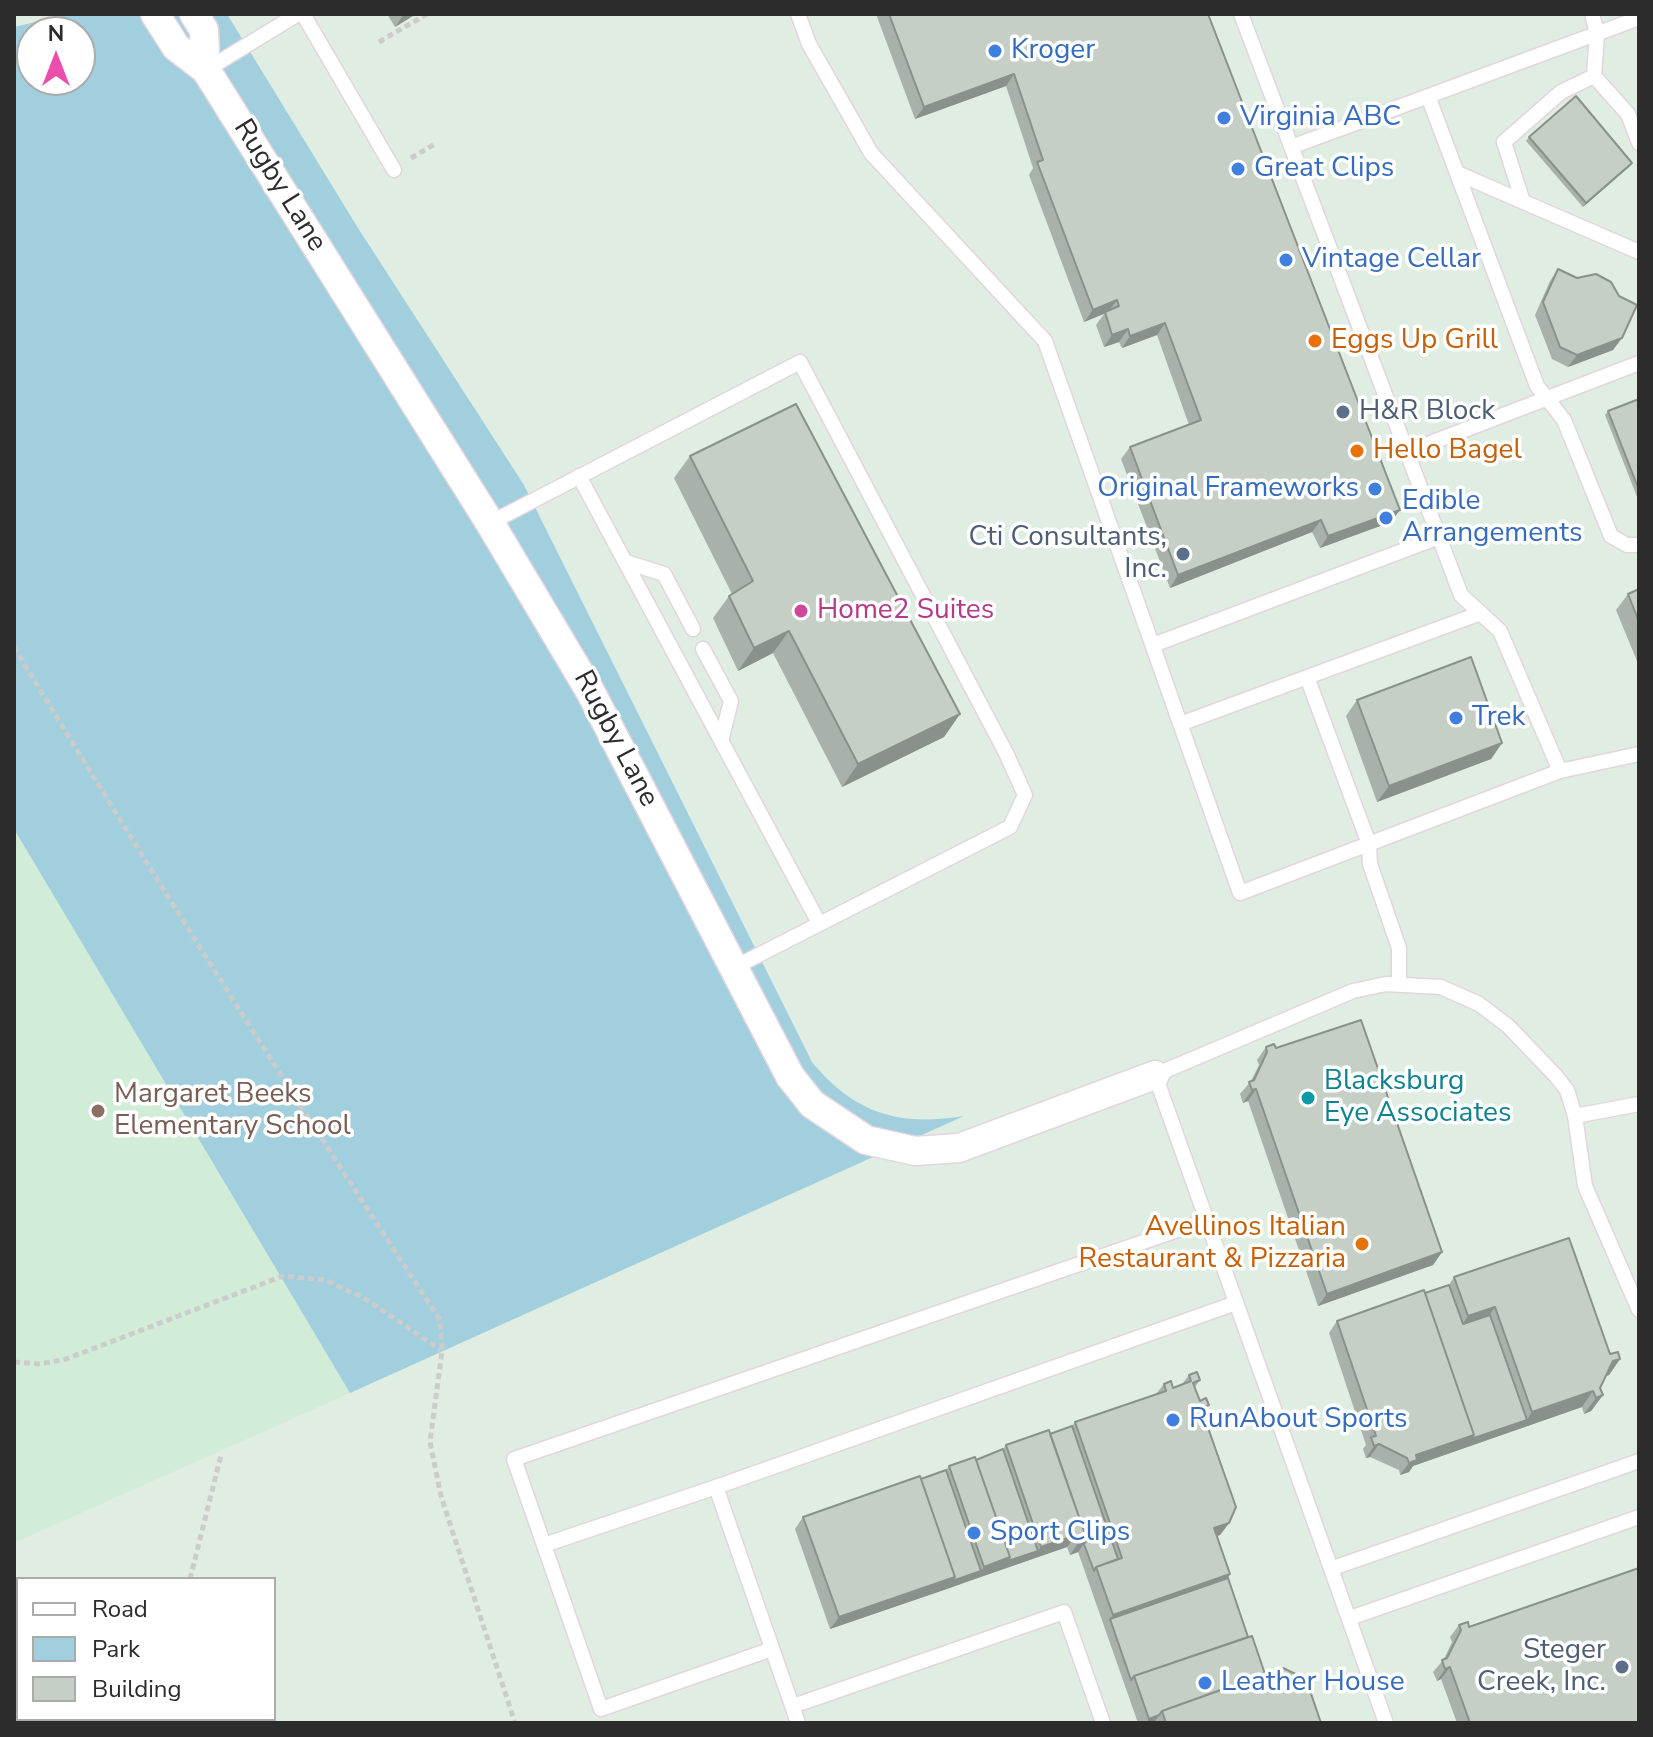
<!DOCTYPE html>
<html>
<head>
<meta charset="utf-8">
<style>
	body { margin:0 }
	#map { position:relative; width:1653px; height:1737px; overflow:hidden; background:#e0ede2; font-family:"Nunito Sans",sans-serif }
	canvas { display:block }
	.frame { position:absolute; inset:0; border:16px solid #2c2c2c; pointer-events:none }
	.legend { position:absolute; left:16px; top:1577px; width:260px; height:144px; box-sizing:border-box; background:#fff; border:2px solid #ababab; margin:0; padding:10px 14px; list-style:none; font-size:24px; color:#2c2c2c }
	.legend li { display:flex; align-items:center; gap:16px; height:40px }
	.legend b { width:40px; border:2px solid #ababab }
	.north { position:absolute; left:16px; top:16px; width:80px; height:80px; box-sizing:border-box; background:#fff; border:2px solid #ababab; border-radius:50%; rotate:0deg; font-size:22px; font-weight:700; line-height:32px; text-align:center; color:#2c2c2c }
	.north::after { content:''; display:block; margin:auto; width:28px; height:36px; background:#ec4eac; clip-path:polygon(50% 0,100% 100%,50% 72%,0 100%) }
</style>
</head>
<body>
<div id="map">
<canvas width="1653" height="1737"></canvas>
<div class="frame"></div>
<ul class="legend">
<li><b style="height:10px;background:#fff"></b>Road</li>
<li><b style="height:22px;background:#a1cfde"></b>Park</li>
<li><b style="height:22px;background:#c5cfc6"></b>Building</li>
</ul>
<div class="north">N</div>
</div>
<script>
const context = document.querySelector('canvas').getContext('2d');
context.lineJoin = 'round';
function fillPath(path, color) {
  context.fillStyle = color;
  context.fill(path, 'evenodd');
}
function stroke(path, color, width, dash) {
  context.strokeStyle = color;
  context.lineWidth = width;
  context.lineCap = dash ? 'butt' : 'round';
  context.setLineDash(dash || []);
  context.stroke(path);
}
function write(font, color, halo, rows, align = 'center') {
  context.font = font + ' "Nunito Sans",sans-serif';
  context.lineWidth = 7;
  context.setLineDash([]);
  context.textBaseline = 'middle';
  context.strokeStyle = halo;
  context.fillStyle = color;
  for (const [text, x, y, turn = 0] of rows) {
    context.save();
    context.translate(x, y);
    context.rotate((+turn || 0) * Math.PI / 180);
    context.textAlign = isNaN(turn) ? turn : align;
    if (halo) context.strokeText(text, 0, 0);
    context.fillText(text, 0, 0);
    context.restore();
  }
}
fillPath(new Path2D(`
	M 14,829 L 350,1393 L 14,1543 Z`), '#d1edd8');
fillPath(new Path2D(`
	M 70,14 L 227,14 L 358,228 L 524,485 L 812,1062 C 854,1113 899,1127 964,1116 L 350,1393 L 14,829 L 14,27 ZM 32,32 L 80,32 L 80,80 L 32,80 Z`), '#a1cfde');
const lane = new Path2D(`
	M 303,14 L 394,170
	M 798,14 L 809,44 L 871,153 L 1045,341 L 1240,893 L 1560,771 L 1639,754
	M 1241,14 L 1461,595 L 1500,631 L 1560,771
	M 1592,14 L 1597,33 L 1594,76 L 1628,114 L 1639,143
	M 206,70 L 298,14
	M 1428,96 L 1537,386 L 1564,420 L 1611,536 L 1627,545 L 1639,545
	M 1291,147 L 1639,18
	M 1457,173 L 1639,252
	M 1523,202 L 1504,142 L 1561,92 L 1594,76
	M 1407,452 L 1639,363
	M 579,476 L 819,923
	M 490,523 L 800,362 L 1006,753 L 1025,795 L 1010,827 L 735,967
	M 626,562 L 664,574 L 693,629
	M 1153,645 L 1439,537
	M 703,649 L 731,701 L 721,741
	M 1307,677 L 1369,844 L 1370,864 L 1399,948 L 1399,984
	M 1180,724 L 1481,613
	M 1575,1116 L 1639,1104
	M 716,1487 L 798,1723
	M 544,1545 L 716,1487 L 1236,1303
	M 1333,1568 L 1639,1461
	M 1350,1618 L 1639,1517
	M 772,1649 L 601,1709 L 514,1459 L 1207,1220
	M 793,1706 L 1064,1612 L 1103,1723
	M 1386,1723 L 1155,1075 L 1353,991 L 1386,984 L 1441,987 L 1479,1004 L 1508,1026 L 1555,1075 L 1567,1090 L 1575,1116 L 1585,1186 L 1639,1310`);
const street = new Path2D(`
	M 155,14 L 176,47 L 206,70 L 490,523 L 590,691 L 790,1076 L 812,1104 L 866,1140 L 915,1151 L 959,1148 L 1155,1075
	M 194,14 L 204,30 L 206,70`);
stroke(lane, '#e3d5de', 17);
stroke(street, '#e3d5de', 31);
stroke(new Path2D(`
	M 379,42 L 427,14
	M 411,158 L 435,144
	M 14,647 C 152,874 294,1098 440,1320 L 442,1351 L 430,1442 L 441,1496 L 515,1723
	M 14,1362 L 40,1364 L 66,1359 L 283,1276 L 325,1280 L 364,1298 L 441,1350
	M 190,1579 L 221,1455
	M 162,1723 L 163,1719`), '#ccc', 5, [6, 4]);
stroke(lane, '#fff', 14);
stroke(street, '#fff', 28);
fillPath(new Path2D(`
	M 387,14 L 416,14 L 395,27 Z
	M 876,14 L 1208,14 L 1391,522 L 1320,548 L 1312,532 L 1170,588 L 1121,459 L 1130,447 L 1189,425 L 1157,335 L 1122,348 L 1119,342 L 1104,347 L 1096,325 L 1104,314 L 1084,322 L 1029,175 L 1033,168 L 1006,86 L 915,119 Z
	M 1529,137 L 1632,163 L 1629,167 L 1583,207 L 1526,141 Z
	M 1558,269 L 1613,350 L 1568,367 L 1552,359 L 1535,315 L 1550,281 Z
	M 1639,399 L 1639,502 L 1605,415 L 1608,411 Z
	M 690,456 L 960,714 L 944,737 L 842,787 L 773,653 L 738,671 L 713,618 L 729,596 L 732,594 L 674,478 Z
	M 1639,589 L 1639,666 L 1616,610 L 1628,594 Z
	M 1357,700 L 1502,743 L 1491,759 L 1377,802 L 1346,716 Z
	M 1266,1047 L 1276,1048 L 1442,1252 L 1433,1265 L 1318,1306 L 1248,1101 L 1243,1103 L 1240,1094 L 1251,1081 L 1259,1065 L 1257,1060 Z
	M 1454,1277 L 1620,1359 L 1609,1375 L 1606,1376 L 1600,1388 L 1603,1395 L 1591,1411 L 1584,1414 L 1582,1407 L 1413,1466 L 1409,1472 L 1400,1475 L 1399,1470 L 1370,1457 L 1366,1458 L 1363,1449 L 1366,1445 L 1329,1333 L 1337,1321 L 1449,1285 Z
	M 1189,1375 L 1200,1380 L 1195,1387 L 1203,1413 L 1229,1523 L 1220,1535 L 1217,1536 L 1230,1574 L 1228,1578 L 1248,1637 L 1265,1674 L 1321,1723 L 1138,1723 L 1078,1552 L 1070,1555 L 1067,1547 L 830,1629 L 795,1529 L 803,1517 L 946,1470 L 949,1466 L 976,1460 L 1003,1449 L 1006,1445 L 1050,1434 L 1072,1426 L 1075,1422 L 1156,1394 L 1164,1384 L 1173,1388 L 1182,1384 Z
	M 1459,1625 L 1469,1627 L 1639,1723 L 1457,1723 L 1441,1679 L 1437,1681 L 1433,1672 L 1444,1659 L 1452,1642 L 1450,1637 Z`), '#a9b2aa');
fillPath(new Path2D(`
	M 404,14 L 416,14 L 395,27 Z
	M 1014,74 L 1006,86 L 915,119 L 924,107 Z
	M 1632,163 L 1629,167 L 1583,207 L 1586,203 Z
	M 1117,300 L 1108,312 L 1084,322 L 1093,310 Z
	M 1165,323 L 1157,335 L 1122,348 L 1130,336 Z
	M 1128,329 L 1119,342 L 1104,347 L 1112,335 Z
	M 1622,338 L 1613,350 L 1568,367 L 1577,355 Z
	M 1400,510 L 1391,522 L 1320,548 L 1328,536 Z
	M 1321,520 L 1312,532 L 1170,588 L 1178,575 Z
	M 789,631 L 773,653 L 738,671 L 754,648 Z
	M 960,714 L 944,737 L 842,787 L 858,764 Z
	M 1502,743 L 1491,759 L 1377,802 L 1389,786 Z
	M 1256,1089 L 1248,1101 L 1243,1103 L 1252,1090 Z
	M 1442,1252 L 1433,1265 L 1318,1306 L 1327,1294 Z
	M 1495,1307 L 1484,1323 L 1457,1332 L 1468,1316 Z
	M 1620,1359 L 1609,1375 L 1602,1377 L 1613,1361 Z
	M 1593,1391 L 1582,1407 L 1413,1466 L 1409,1472 L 1400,1475 L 1409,1463 L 1416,1455 L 1474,1435 L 1527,1420 L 1532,1412 Z
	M 1603,1395 L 1591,1411 L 1584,1414 L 1596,1398 Z
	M 1379,1444 L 1370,1457 L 1366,1458 L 1374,1446 Z
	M 1229,1523 L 1220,1535 L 1206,1540 L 1214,1528 Z
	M 1076,1535 L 1067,1547 L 975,1579 L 984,1567 L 1010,1557 L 1038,1551 L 1041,1547 Z
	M 1087,1540 L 1078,1552 L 1070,1555 L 1078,1543 Z
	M 981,1571 L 975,1579 L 947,1589 L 952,1581 Z
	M 1230,1574 L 1222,1586 L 1110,1619 L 1113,1615 Z
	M 955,1577 L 947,1589 L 830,1629 L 839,1617 Z
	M 1450,1667 L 1441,1679 L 1437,1681 L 1445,1669 Z
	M 1159,1715 L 1154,1723 L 1146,1723 L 1149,1719 Z`), '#8a918b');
const building = new Path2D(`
	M 889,14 L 1208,14 L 1400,510 L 1328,536 L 1321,520 L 1178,575 L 1130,447 L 1201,420 L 1165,323 L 1130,336 L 1128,329 L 1112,335 L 1105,312 L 1119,306 L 1117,300 L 1093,310 L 1037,162 L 1043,160 L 1014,74 L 924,107 Z
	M 1576,96 L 1632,163 L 1586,203 L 1529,137 Z
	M 1558,269 L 1577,278 L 1596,274 L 1611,282 L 1619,296 L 1637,305 L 1622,338 L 1577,355 L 1560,347 L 1543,302 Z
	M 1639,399 L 1639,490 L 1608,411 Z
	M 796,404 L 960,714 L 858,764 L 789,631 L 754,648 L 729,596 L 753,581 L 690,456 Z
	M 1639,589 L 1639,622 L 1628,594 Z
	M 1471,657 L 1502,743 L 1389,786 L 1357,700 Z
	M 1361,1020 L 1442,1252 L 1327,1294 L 1256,1089 L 1252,1090 L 1249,1082 L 1254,1080 L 1267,1052 L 1266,1047 L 1274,1044 L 1276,1048 Z
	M 1569,1238 L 1610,1354 L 1618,1352 L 1620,1359 L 1613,1361 L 1600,1388 L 1603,1395 L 1596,1398 L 1593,1391 L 1532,1412 L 1495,1307 L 1468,1316 L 1454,1277 Z
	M 1449,1285 L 1463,1324 L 1490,1315 L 1527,1420 L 1471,1439 L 1474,1435 L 1425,1293 Z
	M 1424,1290 L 1474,1435 L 1416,1455 L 1417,1460 L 1409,1463 L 1407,1458 L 1379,1444 L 1374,1446 L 1371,1437 L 1376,1436 L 1337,1321 Z
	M 1197,1372 L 1200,1380 L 1193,1383 L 1200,1401 L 1206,1398 L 1209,1405 L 1201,1408 L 1236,1507 L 1229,1523 L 1214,1528 L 1230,1574 L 1113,1615 L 1096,1567 L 1122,1558 L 1075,1422 L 1166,1391 L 1164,1384 L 1171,1381 L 1173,1388 L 1191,1381 L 1189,1375 Z
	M 1072,1426 L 1118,1559 L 1096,1567 L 1094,1571 L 1084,1544 L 1087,1540 L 1050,1434 Z
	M 1049,1430 L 1087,1540 L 1078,1543 L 1076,1535 L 1041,1547 L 1006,1445 Z
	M 1003,1449 L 1038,1551 L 1008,1561 L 1010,1557 L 976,1460 Z
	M 975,1457 L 1010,1557 L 984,1567 L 949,1466 Z
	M 946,1470 L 981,1571 L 952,1581 L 955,1577 L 921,1479 Z
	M 920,1476 L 955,1577 L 839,1617 L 803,1517 Z
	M 1639,1568 L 1639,1723 L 1470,1723 L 1450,1667 L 1445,1669 L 1442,1660 L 1447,1658 L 1461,1630 L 1459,1625 L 1468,1622 L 1469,1627 Z
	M 1228,1578 L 1248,1637 L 1134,1676 L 1131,1680 L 1110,1619 Z
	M 1252,1636 L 1265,1674 L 1162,1711 L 1159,1715 L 1149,1719 L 1134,1676 Z
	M 1283,1668 L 1306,1679 L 1321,1723 L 1166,1723 L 1162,1711 Z`);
fillPath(building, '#c5cfc6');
stroke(building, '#8a918b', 2);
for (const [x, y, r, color] of [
	[995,51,8,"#3f7fe0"],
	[1224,118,8,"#3f7fe0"],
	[1238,169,8,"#3f7fe0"],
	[1286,260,8,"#3f7fe0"],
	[1315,341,8,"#e8710a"],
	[1343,412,8,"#5c6f8a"],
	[1357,451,8,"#e8710a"],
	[1375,489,8,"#3f7fe0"],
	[1386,518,8,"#3f7fe0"],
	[1183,554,8,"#5c6f8a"],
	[801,611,8,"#d1479c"],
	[1456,718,8,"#3f7fe0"],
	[1308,1098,8,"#0f9aa8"],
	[98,1111,8,"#8d6e63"],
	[1362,1244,8,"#e8710a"],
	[1173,1420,8,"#3f7fe0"],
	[974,1533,8,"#3f7fe0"],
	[1622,1667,8,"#5c6f8a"],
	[1205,1683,8,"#3f7fe0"]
]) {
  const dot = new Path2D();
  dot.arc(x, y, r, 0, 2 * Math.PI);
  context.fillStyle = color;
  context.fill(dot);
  stroke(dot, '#fff', 3);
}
write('28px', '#366cbe', '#fff', [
	["Kroger",1011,51],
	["Virginia ABC",1240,118],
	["Great Clips",1254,169],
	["Vintage Cellar",1302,260],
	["Original Frameworks",1359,489,"right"],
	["Edible",1402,502],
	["Arrangements",1402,534],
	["Trek",1472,718],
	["RunAbout Sports",1189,1420],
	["Sport Clips",990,1533],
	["Leather House",1221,1683]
], 'left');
write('28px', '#2c2c2c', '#fff', [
	["Rugby Lane",279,186,58],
	["Rugby Lane",615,739,62]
]);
write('28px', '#c56008', '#fff', [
	["Eggs Up Grill",1331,341],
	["Hello Bagel",1373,451],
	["Avellinos Italian",1346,1228,"right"],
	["Restaurant & Pizzaria",1346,1260,"right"]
], 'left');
write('28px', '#4e5e75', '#fff', [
	["H&R Block",1359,412,"left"],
	["Cti Consultants,",1167,538],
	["Inc.",1167,570],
	["Steger",1606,1651],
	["Creek, Inc.",1606,1683]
], 'right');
write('28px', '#b23c85', '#fff', [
	["Home2 Suites",817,611]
], 'left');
write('28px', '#0d838f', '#fff', [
	["Blacksburg",1324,1082],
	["Eye Associates",1324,1114]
], 'left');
write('28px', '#785e54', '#fff', [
	["Margaret Beeks",114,1095],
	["Elementary School",114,1127]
], 'left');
</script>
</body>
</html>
